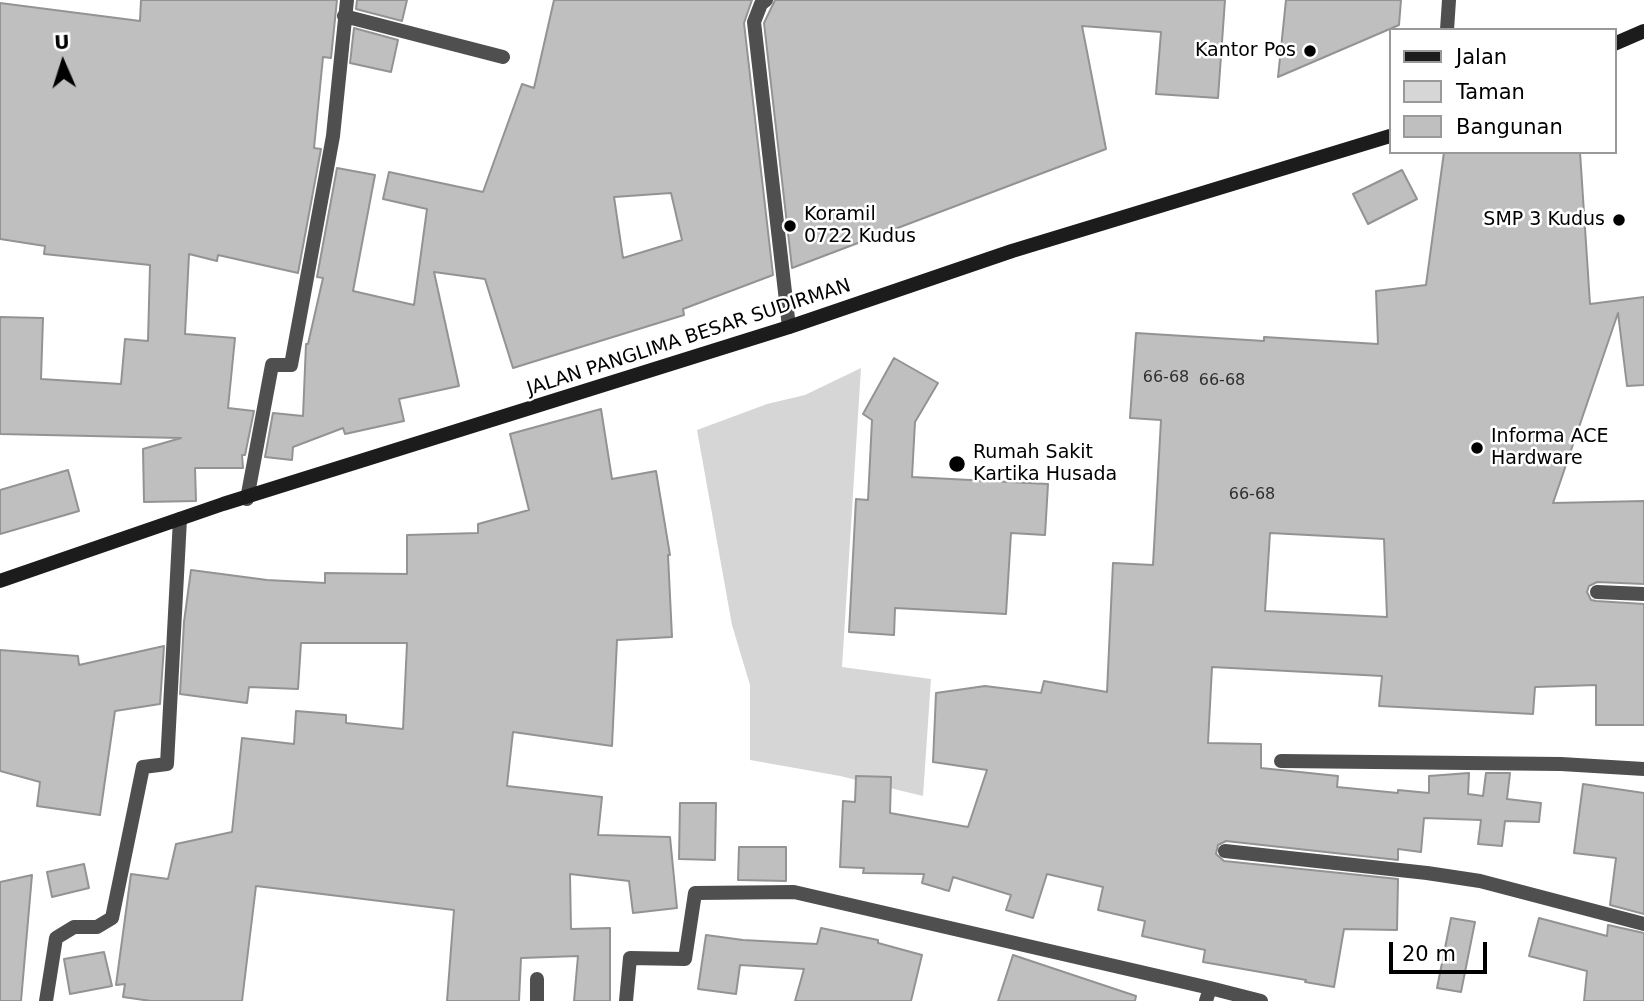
<!DOCTYPE html>
<html>
<head>
<meta charset="utf-8">
<style>
	body { margin:0 }
	#map { position:relative; width:1644px; height:1001px; overflow:hidden; background:#fff; font-family:"DejaVu Sans",sans-serif }
	canvas { display:block }
	.legend { position:absolute; left:1389px; top:28px; width:228px; height:126px; box-sizing:border-box; background:#fff; border:2px solid #999; margin:0; padding:9px 12px; list-style:none; font-size:21px; color:#000 }
	.legend li { display:flex; align-items:center; gap:14px; height:35px }
	.legend b { width:35px; border:2px solid #999 }
	.north { position:absolute; left:28px; top:28px; width:70px; height:70px; -webkit-text-stroke:5px #fff; paint-order:stroke; rotate:357deg; font-size:19px; font-weight:700; line-height:28px; text-align:center; color:#000 }
	.north::after { content:''; display:block; margin:auto; width:24px; height:32px; background:#000; clip-path:polygon(50% 0,100% 100%,50% 72%,0 100%) }
	.scale { position:absolute; left:1389px; top:942px; width:98px; height:32px; box-sizing:border-box; border:4px solid #000; border-top:0; padding-left:9px; font-size:21px; line-height:24px; white-space:nowrap; color:#000; -webkit-text-stroke:5px #fff; paint-order:stroke }
</style>
</head>
<body>
<div id="map">
<canvas width="1644" height="1001"></canvas>
<ul class="legend">
<li><b style="height:9px;background:#1c1c1c"></b>Jalan</li>
<li><b style="height:19px;background:#d6d6d6"></b>Taman</li>
<li><b style="height:19px;background:#bfbfbf"></b>Bangunan</li>
</ul>
<div class="north">U</div>
<div class="scale">20 m</div>
</div>
<script>
const context = document.querySelector('canvas').getContext('2d');
context.lineJoin = 'round';
function fillPath(path, color) {
  context.fillStyle = color;
  context.fill(path, 'evenodd');
}
function stroke(path, color, width, dash) {
  context.strokeStyle = color;
  context.lineWidth = width;
  context.lineCap = dash ? 'butt' : 'round';
  context.setLineDash(dash || []);
  context.stroke(path);
}
function write(font, color, halo, rows, align = 'center') {
  context.font = font + ' "DejaVu Sans",sans-serif';
  context.lineWidth = 5;
  context.setLineDash([]);
  context.textBaseline = 'middle';
  context.strokeStyle = halo;
  context.fillStyle = color;
  for (const [text, x, y, turn = 0] of rows) {
    context.save();
    context.translate(x, y);
    context.rotate((+turn || 0) * Math.PI / 180);
    context.textAlign = isNaN(turn) ? turn : align;
    if (halo) context.strokeText(text, 0, 0);
    context.fillText(text, 0, 0);
    context.restore();
  }
}
fillPath(new Path2D(`
	M 861,368 L 842,667 L 931,679 L 923,796 L 840,776 L 750,760 L 750,685 L 732,625 L 697,430 L 767,404 L 805,395 Z`), '#d6d6d6');
const building = new Path2D(`
	M 141,0 L 337,0 L 331,58 L 323,57 L 314,148 L 321,149 L 298,273 L 218,255 L 217,261 L 189,254 L 185,334 L 235,338 L 228,408 L 254,411 L 245,455 L 242,455 L 243,468 L 195,468 L 196,501 L 144,502 L 143,449 L 181,438 L 0,434 L 0,317 L 43,318 L 41,379 L 121,384 L 125,339 L 148,341 L 150,265 L 44,254 L 45,246 L 0,239 L 0,3 L 140,21 Z
	M 357,0 L 407,0 L 402,21 L 356,9 Z
	M 554,0 L 752,0 L 744,23 L 773,275 L 683,309 L 684,315 L 513,368 L 485,279 L 434,272 L 459,386 L 399,399 L 404,421 L 345,434 L 343,428 L 293,447 L 292,460 L 265,457 L 273,413 L 303,416 L 306,344 L 308,344 L 323,278 L 317,277 L 337,168 L 375,175 L 353,291 L 414,305 L 427,209 L 383,199 L 389,172 L 483,192 L 522,84 L 534,88 ZM 671,193 L 682,240 L 623,258 L 614,197 Z
	M 775,0 L 1225,0 L 1218,98 L 1156,94 L 1161,32 L 1082,26 L 1106,149 L 792,268 L 764,23 Z
	M 1286,0 L 1401,0 L 1399,25 L 1278,77 Z
	M 354,28 L 398,40 L 391,72 L 350,63 Z
	M 1444,152 L 1580,152 L 1590,304 L 1644,297 L 1644,385 L 1627,386 L 1618,313 L 1553,503 L 1644,501 L 1644,584 L 1597,582 L 1589,586 L 1587,592 L 1591,600 L 1596,601 L 1644,604 L 1644,725 L 1596,725 L 1596,685 L 1535,687 L 1533,714 L 1379,706 L 1382,676 L 1212,667 L 1208,743 L 1261,744 L 1261,768 L 1338,776 L 1337,787 L 1398,793 L 1398,790 L 1429,793 L 1429,776 L 1469,773 L 1468,794 L 1483,796 L 1486,773 L 1510,773 L 1507,799 L 1541,803 L 1539,822 L 1505,821 L 1502,846 L 1478,844 L 1481,820 L 1424,818 L 1421,852 L 1398,849 L 1398,860 L 1226,841 L 1218,845 L 1216,854 L 1224,861 L 1398,879 L 1397,930 L 1344,929 L 1334,987 L 1305,982 L 1306,980 L 1203,962 L 1205,950 L 1142,936 L 1145,921 L 1098,910 L 1103,887 L 1047,874 L 1033,918 L 1006,910 L 1011,895 L 953,877 L 949,891 L 922,883 L 924,874 L 863,873 L 864,868 L 840,867 L 843,801 L 855,802 L 856,776 L 891,777 L 890,813 L 968,827 L 987,770 L 933,762 L 936,693 L 985,686 L 1041,693 L 1044,681 L 1107,692 L 1113,563 L 1153,565 L 1161,420 L 1130,418 L 1136,333 L 1264,341 L 1264,337 L 1378,344 L 1376,291 L 1426,285 ZM 1270,533 L 1384,539 L 1387,617 L 1265,611 Z
	M 1402,170 L 1417,199 L 1368,224 L 1353,194 Z
	M 894,358 L 938,383 L 915,422 L 912,477 L 1048,484 L 1045,535 L 1011,533 L 1006,614 L 895,608 L 894,635 L 849,632 L 856,499 L 868,500 L 872,420 L 863,414 Z
	M 601,409 L 612,479 L 656,471 L 670,555 L 668,555 L 672,637 L 617,640 L 612,746 L 513,732 L 507,786 L 602,797 L 598,835 L 670,837 L 677,908 L 633,913 L 629,881 L 570,874 L 571,929 L 610,928 L 610,1001 L 574,1001 L 578,956 L 521,958 L 519,1001 L 447,1001 L 454,910 L 256,886 L 242,1001 L 151,1001 L 123,997 L 125,984 L 116,985 L 131,874 L 168,879 L 176,844 L 232,832 L 242,738 L 294,744 L 296,711 L 346,715 L 346,723 L 403,729 L 407,643 L 301,643 L 298,689 L 249,687 L 247,703 L 180,694 L 184,622 L 191,570 L 267,580 L 325,583 L 325,573 L 407,574 L 407,535 L 478,533 L 478,524 L 529,510 L 510,434 Z
	M 68,470 L 79,511 L 0,534 L 0,490 Z
	M 164,646 L 160,704 L 115,711 L 100,815 L 37,806 L 40,782 L 0,771 L 0,650 L 78,656 L 79,665 Z
	M 1583,784 L 1644,793 L 1644,914 L 1610,905 L 1616,858 L 1574,853 Z
	M 680,803 L 716,803 L 715,860 L 679,859 Z
	M 739,847 L 786,847 L 786,881 L 738,880 Z
	M 84,864 L 89,888 L 52,897 L 47,872 Z
	M 32,875 L 21,1001 L 0,1001 L 0,882 Z
	M 1451,918 L 1475,922 L 1461,992 L 1437,988 Z
	M 1539,918 L 1607,936 L 1608,925 L 1644,933 L 1644,1001 L 1584,1001 L 1587,971 L 1529,956 Z
	M 821,928 L 878,940 L 878,943 L 922,955 L 911,1001 L 795,1001 L 804,969 L 740,965 L 736,994 L 698,989 L 706,935 L 743,940 L 817,944 Z
	M 104,952 L 112,986 L 70,994 L 64,959 Z
	M 1013,955 L 1136,996 L 1135,1001 L 998,1001 Z`);
fillPath(building, '#bfbfbf');
stroke(building, '#939393', 2);
stroke(new Path2D(`
	M 766,0 L 761,4 L 754,22 L 789,327`), '#4f4f4f', 14);
stroke(new Path2D(`
	M 344,16 L 503,57
	M 1447,30 L 1449,0
	M 247,499 L 272,365 L 291,365 L 333,136 L 347,0
	M 1597,592 L 1644,594
	M 1281,761 L 1561,764 L 1644,769
	M 1225,851 L 1427,873 L 1480,881 L 1644,924
	M 1210,988 L 1261,1001
	M 46,1001 L 56,938 L 74,927 L 97,927 L 112,918 L 143,767 L 167,764 L 180,519
	M 537,1001 L 537,979
	M 626,1001 L 630,958 L 685,959 L 695,893 L 794,892 L 1210,988 L 1206,1001`), '#4f4f4f', 14);
stroke(new Path2D(`
	M 1614,44 L 1644,31
	M 0,581 L 223,504 L 789,327 L 1012,251 L 1390,136`), '#1c1c1c', 14);
for (const [x, y, r, color] of [
	[1310,51,7,"#000"],
	[1619,220,7,"#000"],
	[790,226,7,"#000"],
	[1477,448,7,"#000"],
	[957,464,9,"#000"]
]) {
  const dot = new Path2D();
  dot.arc(x, y, r, 0, 2 * Math.PI);
  context.fillStyle = color;
  context.fill(dot);
  stroke(dot, '#fff', 2.5);
}
write('16px', '#303030', null, [
	["66-68",1166,378],
	["66-68",1222,381],
	["66-68",1252,495]
]);
write('19px', '#000', '#fff', [
	["Kantor Pos",1296,51,"right"],
	["Koramil",804,215],
	["0722 Kudus",804,237],
	["SMP 3 Kudus",1605,220,"right"],
	["Informa ACE",1491,437],
	["Hardware",1491,459],
	["Rumah Sakit",973,453],
	["Kartika Husada",973,475]
], 'left');
write('19px', '#000', '#fff', [
	["JALAN PANGLIMA BESAR SUDIRMAN",689,338,-18]
]);
</script>
</body>
</html>
